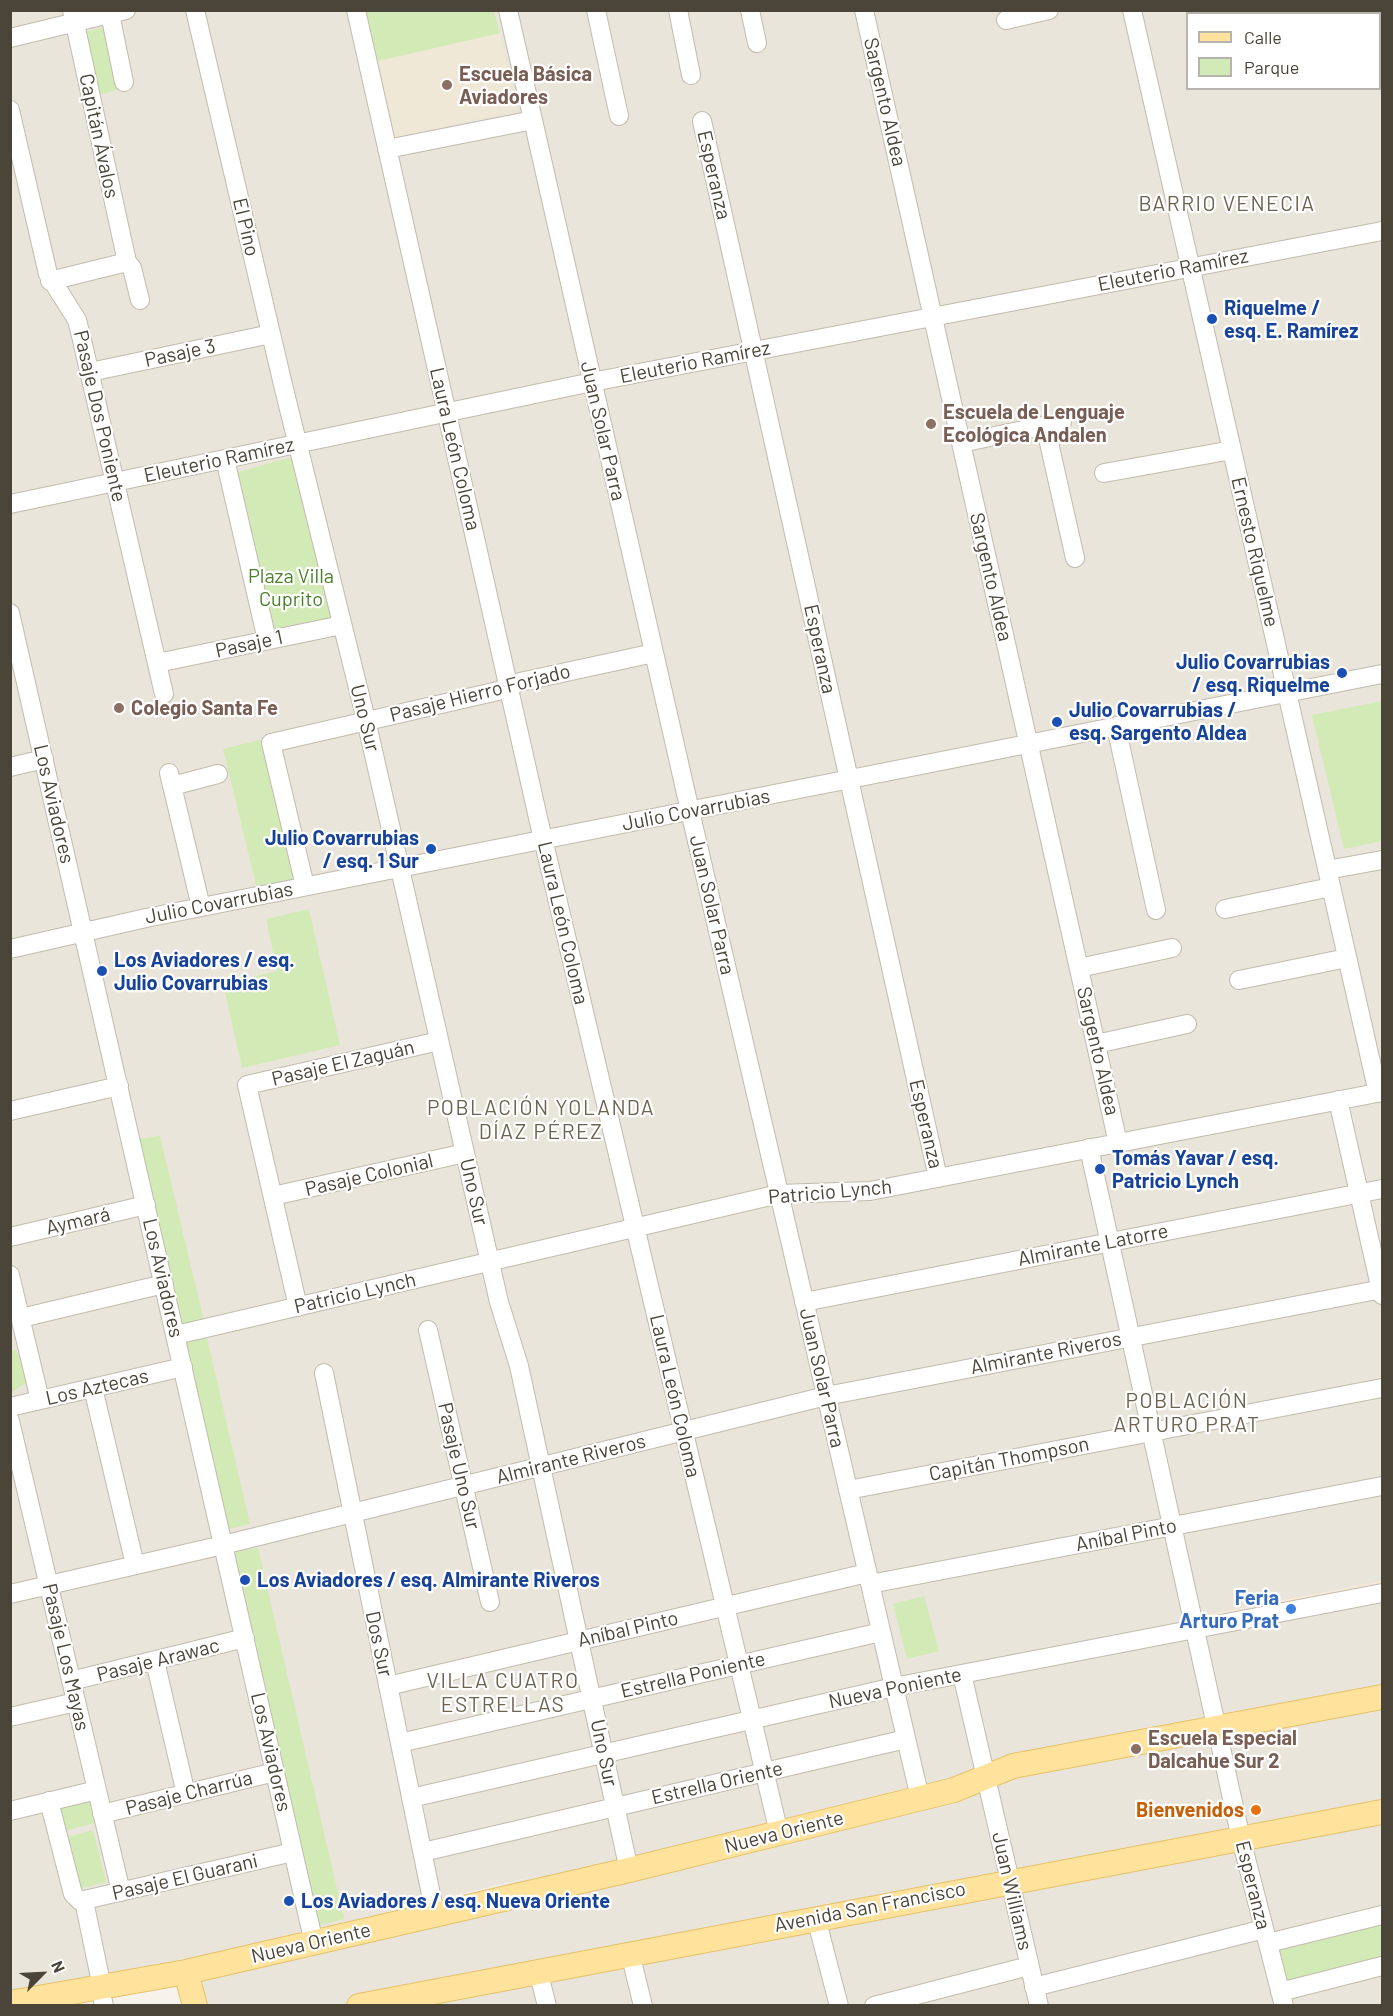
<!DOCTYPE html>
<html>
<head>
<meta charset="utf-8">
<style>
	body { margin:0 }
	#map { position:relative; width:1393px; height:2016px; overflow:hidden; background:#f6f3ec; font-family:Barlow,sans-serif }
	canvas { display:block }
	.frame { position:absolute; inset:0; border:12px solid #4b4439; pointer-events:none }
	.legend { position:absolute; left:1186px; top:12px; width:195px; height:78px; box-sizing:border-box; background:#fff; border:2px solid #b7b4b0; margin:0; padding:8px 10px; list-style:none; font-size:18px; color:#4b4439 }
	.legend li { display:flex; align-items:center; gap:12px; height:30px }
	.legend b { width:30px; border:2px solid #b7b4b0 }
	.north { position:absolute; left:12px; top:1944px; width:60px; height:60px; -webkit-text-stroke:4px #fff; paint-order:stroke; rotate:66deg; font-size:16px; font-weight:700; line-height:24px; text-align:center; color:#4b4439 }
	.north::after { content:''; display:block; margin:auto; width:21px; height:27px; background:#4b4439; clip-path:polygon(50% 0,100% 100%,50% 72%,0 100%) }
</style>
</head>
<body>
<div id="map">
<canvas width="1393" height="2016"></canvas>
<div class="frame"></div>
<ul class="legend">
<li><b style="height:8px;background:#ffe39c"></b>Calle</li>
<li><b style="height:16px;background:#d2eab5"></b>Parque</li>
</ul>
<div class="north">N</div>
</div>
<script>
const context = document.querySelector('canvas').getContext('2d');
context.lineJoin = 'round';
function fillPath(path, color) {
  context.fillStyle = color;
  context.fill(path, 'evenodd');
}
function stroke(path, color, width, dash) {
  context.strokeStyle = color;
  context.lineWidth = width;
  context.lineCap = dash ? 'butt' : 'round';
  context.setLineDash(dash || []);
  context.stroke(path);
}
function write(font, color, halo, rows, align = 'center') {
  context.font = font + ' Barlow,sans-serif';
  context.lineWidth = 4.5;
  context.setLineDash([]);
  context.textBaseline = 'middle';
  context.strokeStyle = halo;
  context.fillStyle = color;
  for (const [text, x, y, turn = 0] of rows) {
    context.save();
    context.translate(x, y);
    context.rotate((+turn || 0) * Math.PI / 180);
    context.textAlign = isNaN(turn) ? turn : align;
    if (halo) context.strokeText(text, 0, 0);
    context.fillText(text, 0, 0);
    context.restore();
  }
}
fillPath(new Path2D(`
	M 11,11 L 1382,11 L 1382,2005 L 203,2006 L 190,1960 L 11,1993 ZM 1188,14 L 1380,14 L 1380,88 L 1188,88 ZM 552,1872 L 319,1932 L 222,1952 Z`), '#eae5da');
fillPath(new Path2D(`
	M 1382,1581 L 1382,1602 L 1204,1635 L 1201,1616 Z`), '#f7ead8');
fillPath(new Path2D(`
	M 500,33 L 517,110 L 395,138 L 378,61 Z`), '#efe8d6');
fillPath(new Path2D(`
	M 366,11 L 494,11 L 500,33 L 378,61 Z
	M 110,26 L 122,88 L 100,95 L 84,32 Z
	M 292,457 L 331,618 L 273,632 L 231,474 Z
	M 1382,701 L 1382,841 L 1344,849 L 1312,715 Z
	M 267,738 L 301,878 L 257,889 L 223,749 Z
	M 309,909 L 340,1045 L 242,1068 L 223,984 L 277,971 L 266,919 Z
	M 160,1136 L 204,1321 L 182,1327 L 139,1139 Z
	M 206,1334 L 250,1524 L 229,1529 L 185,1338 Z
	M 15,1349 L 32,1379 L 11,1393 L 11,1352 Z
	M 258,1548 L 344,1919 L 316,1926 L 231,1552 Z
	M 924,1596 L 939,1651 L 907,1659 L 893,1604 Z
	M 93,1797 L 99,1822 L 64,1831 L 60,1805 Z
	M 93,1830 L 106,1882 L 78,1889 L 65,1838 Z
	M 1382,1918 L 1382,1958 L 1287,1983 L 1277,1946 Z`), '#d2eab5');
const minor = new Path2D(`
	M 72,10 L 127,262 L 132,268 L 140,300
	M 195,10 L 284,389 L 366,720 L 499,1302 L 519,1366 L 629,1870
	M 356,10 L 539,822 L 779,1833
	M 508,10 L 690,811 L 920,1798
	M 596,10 L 619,116
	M 678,10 L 691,75
	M 750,10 L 757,43
	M 864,10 L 1118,1143
	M 1132,10 L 1378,1093
	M 110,14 L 124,82
	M 1006,20 L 1049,10
	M 10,38 L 126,10
	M 10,110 L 48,274 L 77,320 L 81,336 L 164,694
	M 702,121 L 938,1178
	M 387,149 L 533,120
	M 50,281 L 127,262
	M 90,372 L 271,334
	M 1045,425 L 1075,558
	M 961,443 L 1062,422
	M 225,459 L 267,640
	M 1104,473 L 1232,450
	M 10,504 L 592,382 L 1382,231
	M 10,613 L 314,1943
	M 157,663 L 342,625
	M 1116,726 L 1156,910
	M 10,767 L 44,759
	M 169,773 L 201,907
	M 172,786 L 218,774
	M 1327,870 L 1382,860
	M 305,886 L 271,743 L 498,691 L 520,682 L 654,653
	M 1225,909 L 1331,887
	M 10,949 L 146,918 L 1382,674
	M 1079,968 L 1172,948
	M 1239,980 L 1347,958
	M 1096,1044 L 1187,1024
	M 1338,1100 L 1382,1295
	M 10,1111 L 119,1086
	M 1089,1148 L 1241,1839 L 1284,2006
	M 273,1196 L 465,1153
	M 10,1237 L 146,1205
	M 10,1275 L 40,1400
	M 804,1302 L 1382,1189
	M 298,1307 L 247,1085 L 439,1041
	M 21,1318 L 164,1284
	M 428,1330 L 490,1602
	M 176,1335 L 779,1194 L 870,1191 L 1382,1092
	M 324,1373 L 435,1914
	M 93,1388 L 135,1565
	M 10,1407 L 183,1367
	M 10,1421 L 121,1892
	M 848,1490 L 1382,1388
	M 870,1584 L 1382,1486
	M 10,1594 L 223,1545 L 826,1396 L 1382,1289
	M 155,1661 L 186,1794
	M 962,1674 L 1039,2006
	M 71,1681 L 245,1638
	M 388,1686 L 867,1573
	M 10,1717 L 76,1702
	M 400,1743 L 881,1632
	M 411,1798 L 894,1687 L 1382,1593
	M 49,1801 L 73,1894 L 80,1901 L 293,1852
	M 10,1811 L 97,1790
	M 102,1814 L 275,1772
	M 423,1852 L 906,1739
	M 84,1901 L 102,1987
	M 816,1918 L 839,2006
	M 1268,1943 L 1382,1915
	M 630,1953 L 643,2006
	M 538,1971 L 547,2006
	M 1034,1987 L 1264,1929
	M 1280,1992 L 1382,1966
	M 103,2001 L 104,2006
	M 874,2006 L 1029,1966`);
const major = new Path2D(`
	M 186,1972 L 195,2006
	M 10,2003 L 186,1972 L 629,1870 L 954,1790 L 1013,1766 L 1382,1697
	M 359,2006 L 1382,1812`);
stroke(minor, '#c2bbae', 20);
stroke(major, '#e6c16a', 26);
stroke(minor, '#fff', 18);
stroke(major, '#ffe39c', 24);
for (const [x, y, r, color] of [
	[447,85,6,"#8d6e63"],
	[1212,319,6,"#1a4fb4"],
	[931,424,6,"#8d6e63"],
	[1342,673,6,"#1a4fb4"],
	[119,708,6,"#8d6e63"],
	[1057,722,6,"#1a4fb4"],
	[431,849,6,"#1a4fb4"],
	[102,971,6,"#1a4fb4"],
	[1100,1169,6,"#1a4fb4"],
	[245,1580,6,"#1a4fb4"],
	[1291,1609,6,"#3f7fe0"],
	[1136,1749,6,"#8d6e63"],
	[1256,1810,6,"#e8710a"],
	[289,1901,6,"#1a4fb4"]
]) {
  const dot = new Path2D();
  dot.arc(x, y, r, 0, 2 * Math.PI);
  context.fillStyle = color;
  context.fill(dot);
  stroke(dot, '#fff', 2);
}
write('bold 20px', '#785e54', '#fff', [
	["Escuela Básica",459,74],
	["Aviadores",459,97],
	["Escuela de Lenguaje",943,412],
	["Ecológica Andalen",943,435],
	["Colegio Santa Fe",131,708],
	["Escuela Especial",1148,1738],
	["Dalcahue Sur 2",1148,1761]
], 'left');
write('20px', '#4b4439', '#fff', [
	["Sargento Aldea",885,102,77],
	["Capitán Ávalos",99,136,78],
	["Esperanza",714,175,77],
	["El Pino",246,227,77],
	["Eleuterio Ramírez",1173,270,-11],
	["Pasaje 3",180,353,-12],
	["Eleuterio Ramírez",695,362,-11],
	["Pasaje Dos Poniente",100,416,77],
	["Juan Solar Parra",603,431,77],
	["Laura León Coloma",455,449,77],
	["Eleuterio Ramírez",219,460,-12],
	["Ernesto Riquelme",1255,552,77],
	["Sargento Aldea",991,577,77],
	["Pasaje 1",249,644,-12],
	["Esperanza",820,649,78],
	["Pasaje Hierro Forjado",480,693,-14],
	["Uno Sur",365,718,76],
	["Los Aviadores",54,804,77],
	["Julio Covarrubias",696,810,-11],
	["Julio Covarrubias",219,903,-11],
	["Juan Solar Parra",712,905,77],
	["Laura León Coloma",563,923,77],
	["Sargento Aldea",1098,1051,77],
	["Pasaje El Zaguán",343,1063,-13],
	["Esperanza",926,1124,77],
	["Pasaje Colonial",369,1175,-13],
	["Uno Sur",474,1192,77],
	["Patricio Lynch",830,1192,-5],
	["Aymará",78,1221,-13],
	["Almirante Latorre",1093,1245,-11],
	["Los Aviadores",163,1278,77],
	["Patricio Lynch",355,1293,-13],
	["Almirante Riveros",1046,1353,-11],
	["Juan Solar Parra",822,1378,77],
	["Los Aztecas",97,1387,-13],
	["Laura León Coloma",675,1396,77],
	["Almirante Riveros",571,1459,-14],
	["Capitán Thompson",1009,1459,-11],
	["Pasaje Uno Sur",459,1466,77],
	["Aníbal Pinto",1126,1535,-11],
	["Aníbal Pinto",628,1629,-13],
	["Dos Sur",379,1644,78],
	["Pasaje Los Mayas",66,1657,77],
	["Pasaje Arawac",158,1660,-14],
	["Estrella Poniente",693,1675,-13],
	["Nueva Poniente",895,1688,-12],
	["Los Aviadores",271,1752,77],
	["Uno Sur",604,1753,78],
	["Estrella Oriente",717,1783,-13],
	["Pasaje Charrúa",189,1793,-14],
	["Nueva Oriente",784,1832,-14],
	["Pasaje El Guarani",185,1877,-13],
	["Esperanza",1253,1885,76],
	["Juan Williams",1012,1891,77],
	["Avenida San Francisco",870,1907,-11],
	["Nueva Oriente",311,1943,-13]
]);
write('bold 20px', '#164399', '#fff', [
	["Riquelme /",1224,308],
	["esq. E. Ramírez",1224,331],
	["Julio Covarrubias",1330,662,"right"],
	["/ esq. Riquelme",1330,685,"right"],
	["Julio Covarrubias /",1069,710],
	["esq. Sargento Aldea",1069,733],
	["Julio Covarrubias",419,838,"right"],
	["/ esq. 1 Sur",419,861,"right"],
	["Los Aviadores / esq.",114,960],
	["Julio Covarrubias",114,983],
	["Tomás Yavar / esq.",1112,1158],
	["Patricio Lynch",1112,1181],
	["Los Aviadores / esq. Almirante Riveros",257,1580],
	["Los Aviadores / esq. Nueva Oriente",301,1901]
], 'left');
write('20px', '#4a7f2a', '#fff', [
	["Plaza Villa",291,576],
	["Cuprito",291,599]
]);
write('bold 20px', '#366cbe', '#fff', [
	["Feria",1279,1598],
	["Arturo Prat",1279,1621]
], 'right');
write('bold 20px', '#c56008', '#fff', [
	["Bienvenidos",1244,1810]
], 'right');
context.letterSpacing = '1.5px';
write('21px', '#6e6250', '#fff', [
	["BARRIO VENECIA",1227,204],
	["POBLACIÓN YOLANDA",541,1108],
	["DÍAZ PÉREZ",541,1132],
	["POBLACIÓN",1187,1401],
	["ARTURO PRAT",1187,1425],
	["VILLA CUATRO",503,1681],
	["ESTRELLAS",503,1705]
]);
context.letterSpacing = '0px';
</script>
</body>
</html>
